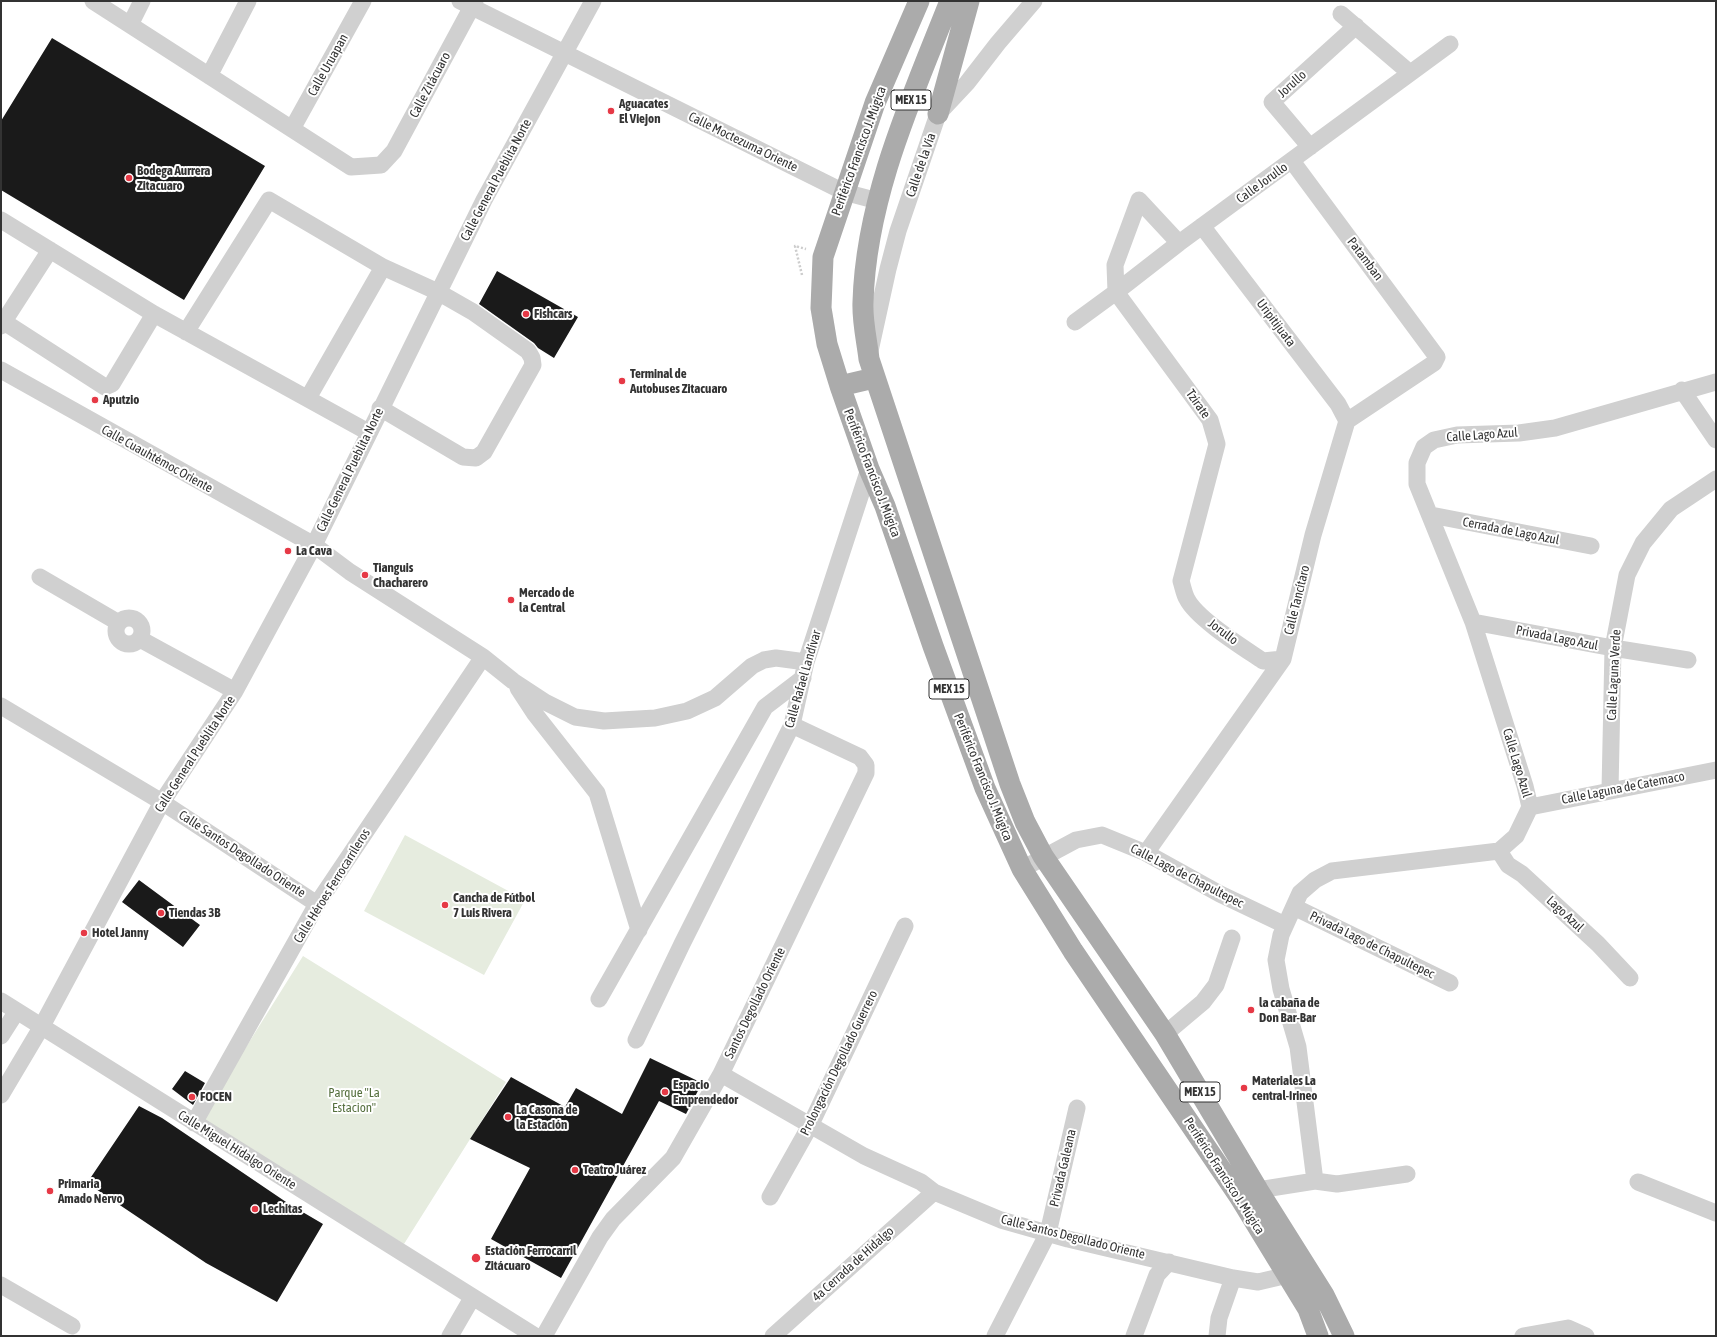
<!DOCTYPE html>
<html>
<head>
<meta charset="utf-8">
<style>
	body { margin:0 }
	#map { position:relative; width:1717px; height:1337px; overflow:hidden; background:#fff; font-family:"Asap Condensed",sans-serif }
	canvas { display:block }
	.frame { position:absolute; inset:0; border:2px solid #333; pointer-events:none }
</style>
</head>
<body>
<div id="map">
<canvas width="1717" height="1337"></canvas>
<div class="frame"></div>
</div>
<script>
const context = document.querySelector('canvas').getContext('2d');
context.lineJoin = 'round';
function fillPath(path, color) {
  context.fillStyle = color;
  context.fill(path, 'evenodd');
}
function stroke(path, color, width, dash) {
  context.strokeStyle = color;
  context.lineWidth = width;
  context.lineCap = dash ? 'butt' : 'round';
  context.setLineDash(dash || []);
  context.stroke(path);
}
function write(font, color, halo, rows, align = 'center') {
  context.font = font + ' "Asap Condensed",sans-serif';
  context.lineWidth = 4;
  context.setLineDash([]);
  context.textBaseline = 'middle';
  context.strokeStyle = halo;
  context.fillStyle = color;
  for (const [text, x, y, turn = 0] of rows) {
    context.save();
    context.translate(x, y);
    context.rotate((+turn || 0) * Math.PI / 180);
    context.textAlign = isNaN(turn) ? turn : align;
    if (halo) context.strokeText(text, 0, 0);
    context.fillText(text, 0, 0);
    context.restore();
  }
}
fillPath(new Path2D(`
	M 405,835 L 525,900 L 484,975 L 364,911 Z
	M 303,956 L 506,1082 L 404,1244 L 201,1119 Z`), '#e6ecdf');
fillPath(new Path2D(`
	M 52,38 L 265,166 L 184,300 L 1,190 L 1,121 Z
	M 497,271 L 578,317 L 554,358 L 538,348 L 534,343 L 479,304 Z
	M 139,880 L 200,925 L 183,947 L 122,902 Z
	M 650,1058 L 702,1083 L 686,1114 L 659,1101 L 561,1278 L 491,1239 L 530,1168 L 470,1139 L 511,1077 L 565,1107 L 576,1088 L 622,1114 Z
	M 185,1071 L 205,1083 L 193,1105 L 172,1089 Z
	M 139,1106 L 162,1118 L 289,1204 L 323,1224 L 277,1302 L 206,1263 L 87,1183 Z`), '#1a1a1a');
stroke(new Path2D(`
	M 802,275 L 795,246 L 806,249`), '#cdcdcd', 2.5, [2, 2]);
stroke(new Path2D(`
	M 93,1 L 351,167 L 381,165 L 394,151 L 475,1
	M 460,1 L 844,192 L 878,201
	M 1341,14 L 1410,73
	M 130,25 L 142,1
	M 209,76 L 248,1
	M 292,129 L 363,1
	M 1310,147 L 1272,102 L 1356,26
	M 1,220 L 154,314 L 368,432
	M 1202,226 L 1338,404 L 1347,421
	M 1179,243 L 1139,200 L 1115,265 L 1116,292 L 1210,420 L 1217,444 L 1181,581 C 1183,587 1184,594 1187,599 C 1197,619 1244,648 1263,661 L 1283,659
	M 1,320 L 105,387 L 112,384 L 154,314
	M 1075,322 L 1116,292 L 1179,243 L 1450,44
	M 1,326 L 50,250
	M 186,332 L 269,200 L 383,267 L 438,292 L 473,312 L 528,351 L 532,358 L 533,365 L 484,452 L 476,458 L 463,457 L 380,408
	M 870,351 L 888,269 L 898,231 L 938,114 L 967,83 L 998,43 L 1034,1
	M 1,370 L 314,545 L 350,572 L 483,657 L 513,681 L 545,702 L 575,717 L 604,721 L 655,718 L 687,711 L 715,698 L 752,666 L 764,660 L 776,658 L 806,662
	M 1682,390 L 1716,440
	M 308,398 L 383,267
	M 1431,515 L 1591,546
	M 40,577 L 119,623
	M116 631a13 13 0 1 1 26 0a13 13 0 1 1-26 0Z
	M 1473,622 L 1613,648 L 1688,660
	M 140,639 L 235,691
	M 518,688 L 535,714 L 597,793 L 639,930
	M 1,706 L 162,802 L 317,904
	M 1610,790 L 1613,648 L 1627,575 L 1643,543 L 1671,509 L 1716,479
	M 1530,807 L 1716,770
	M 1499,851 L 1508,865 L 1522,874 L 1598,944 L 1630,978
	M 1146,853 L 1283,659 L 1313,535 L 1347,421 L 1434,363 L 1437,357 L 1292,161
	M 1022,869 L 1076,840 L 1102,835 L 1146,853 L 1220,894 L 1285,925
	M 1294,907 L 1450,983
	M 599,999 L 765,707 L 803,678
	M 1,1001 L 535,1336
	M 1165,1034 L 1203,1002 L 1216,985 L 1232,938
	M 1,1036 L 17,1011
	M 636,1040 L 682,944 L 792,725 L 806,662 L 869,469
	M 721,1074 L 864,1156 L 921,1182 L 934,1192 L 1001,1220 L 1068,1239 L 1233,1278 L 1258,1282 L 1288,1275
	M 1,1095 L 42,1026 L 162,802 L 235,691 L 314,545 L 484,200 L 593,1
	M 194,1123 L 317,904 L 483,657
	M 1315,1181 L 1298,1047 L 1281,989 L 1276,960 L 1281,935 L 1300,893 L 1315,880 L 1332,871 L 1499,851 L 1516,836 L 1530,807 L 1525,786 L 1473,622 L 1417,484 L 1417,463 L 1424,447 L 1434,440 L 1457,435 L 1519,433 L 1555,428 L 1716,382
	M 1638,1182 L 1716,1213
	M 1258,1190 L 1315,1181 L 1337,1184 L 1407,1174
	M 770,1197 L 811,1124 L 905,926
	M 1,1285 L 72,1326
	M 450,1336 L 472,1298
	M 544,1336 L 600,1237 L 613,1219 L 673,1158 L 721,1074 L 866,773 L 866,765 L 860,757 L 792,725
	M 773,1336 L 934,1192
	M 995,1336 L 1048,1233 L 1077,1108
	M 1134,1336 L 1157,1275 L 1169,1262
	M 1217,1336 L 1219,1318 L 1233,1278
	M 1523,1336 L 1568,1328 L 1586,1336`), '#d0d0d0', 17);
stroke(new Path2D(`
	M 919,1 L 875,103 L 823,257 L 821,308 L 827,344 L 840,386 L 869,469 L 885,506 L 933,646 L 985,788 L 1022,869 L 1073,951 L 1239,1196 L 1308,1309 L 1318,1336
	M 950,1 C 912,97 866,197 863,302 C 862,321 867,341 869,359 L 1010,784 L 1025,822 L 1043,856 L 1165,1034 L 1258,1190 L 1324,1295 L 1344,1336
	M 938,114 L 969,1
	M 840,386 L 874,378`), '#ababab', 21);
for (const [x, y, r, color] of [
	[611,111,4,"#e63946"],
	[129,178,4,"#e63946"],
	[526,314,4,"#e63946"],
	[622,381,4,"#e63946"],
	[95,400,4,"#e63946"],
	[288,551,4,"#e63946"],
	[365,575,4,"#e63946"],
	[511,600,4,"#e63946"],
	[445,905,4,"#e63946"],
	[161,913,4,"#e63946"],
	[84,933,4,"#e63946"],
	[1251,1010,4,"#e63946"],
	[1244,1088,4,"#e63946"],
	[665,1092,4,"#e63946"],
	[192,1097,4,"#e63946"],
	[508,1117,4,"#e63946"],
	[575,1170,4,"#e63946"],
	[50,1191,4,"#e63946"],
	[255,1209,4,"#e63946"],
	[476,1258,5,"#e63946"]
]) {
  const dot = new Path2D();
  dot.arc(x, y, r, 0, 2 * Math.PI);
  context.fillStyle = color;
  context.fill(dot);
  stroke(dot, '#fff', 1.5);
}
for (const [x, y, w] of [
	[911,100,40],
	[949,689,40],
	[1200,1092,40]
]) {
  const box = new Path2D();
  box.roundRect(x - w / 2, y - 10, w, 20, 3);
  context.fillStyle = '#fff';
  context.fill(box);
  stroke(box, '#333', 1);
}
write('bold 12px', '#333', null, [
	["MEX 15",911,100],
	["MEX 15",949,689],
	["MEX 15",1200,1092]
]);
write('13px', '#333', '#fff', [
	["Calle Uruapan",328,65,-61],
	["Jorullo",1292,84,-42],
	["Calle Zitácuaro",430,85,-62],
	["Calle Moctezuma Oriente",743,142,26],
	["Periférico Francisco J. Múgica",859,151,-70],
	["Calle de la Vía",921,165,-71],
	["Calle General Pueblita Norte",496,180,-62],
	["Calle Jorullo",1262,183,-36],
	["Patamban",1365,259,53],
	["Uripitijuata",1276,323,53],
	["Tzirate",1198,404,55],
	["Calle Lago Azul",1482,435,-4],
	["Calle Cuauhtémoc Oriente",157,459,29],
	["Calle General Pueblita Norte",350,470,-64],
	["Periférico Francisco J. Múgica",872,473,69],
	["Cerrada de Lago Azul",1511,531,11],
	["Calle Tancítaro",1297,600,-76],
	["Jorullo",1223,632,37],
	["Privada Lago Azul",1557,638,11],
	["Calle Laguna Verde",1614,675,-87],
	["Calle Rafael Landívar",803,679,-74],
	["Calle General Pueblita Norte",195,754,-57],
	["Calle Lago Azul",1517,763,73],
	["Periférico Francisco J. Múgica",983,777,68],
	["Calle Laguna de Catemaco",1623,788,-11],
	["Calle Santos Degollado Oriente",242,854,33],
	["Calle Lago de Chapultepec",1187,876,27],
	["Calle Héroes Ferrocarrileros",332,886,-58],
	["Lago Azul",1565,914,43],
	["Privada Lago de Chapultepec",1372,945,26],
	["Santos Degollado Oriente",755,1003,-64],
	["Prolongación Degollado Guerrero",839,1063,-64],
	["Calle Miguel Hidalgo Oriente",237,1150,32],
	["Privada Galeana",1063,1168,-77],
	["Periférico Francisco J. Múgica",1224,1176,57],
	["Calle Santos Degollado Oriente",1073,1237,14],
	["4a Cerrada de Hidalgo",853,1264,-42]
]);
write('bold 13px', '#333', '#fff', [
	["Aguacates",619,104],
	["El Viejon",619,119],
	["Bodega Aurrera",137,171],
	["Zitacuaro",137,186],
	["Fishcars",534,314],
	["Terminal de",630,374],
	["Autobuses Zitacuaro",630,389],
	["Aputzio",103,400],
	["La Cava",296,551],
	["Tianguis",373,568],
	["Chacharero",373,583],
	["Mercado de",519,593],
	["la Central",519,608],
	["Cancha de Fútbol",453,898],
	["7 Luis Rivera",453,913],
	["Tiendas 3B",169,913],
	["Hotel Janny",92,933],
	["la cabaña de",1259,1003],
	["Don Bar-Bar",1259,1018],
	["Materiales La",1252,1081],
	["central-Irineo",1252,1096],
	["Espacio",673,1085],
	["Emprendedor",673,1100],
	["FOCEN",200,1097],
	["La Casona de",516,1110],
	["la Estación",516,1125],
	["Teatro Juárez",583,1170],
	["Primaria",58,1184],
	["Amado Nervo",58,1199],
	["Lechitas",263,1209],
	["Estación Ferrocarril",485,1251],
	["Zitácuaro",485,1266]
], 'left');
write('13px', '#56703f', '#fff', [
	["Parque \"La",354,1093],
	["Estacion\"",354,1108]
]);
</script>
</body>
</html>
